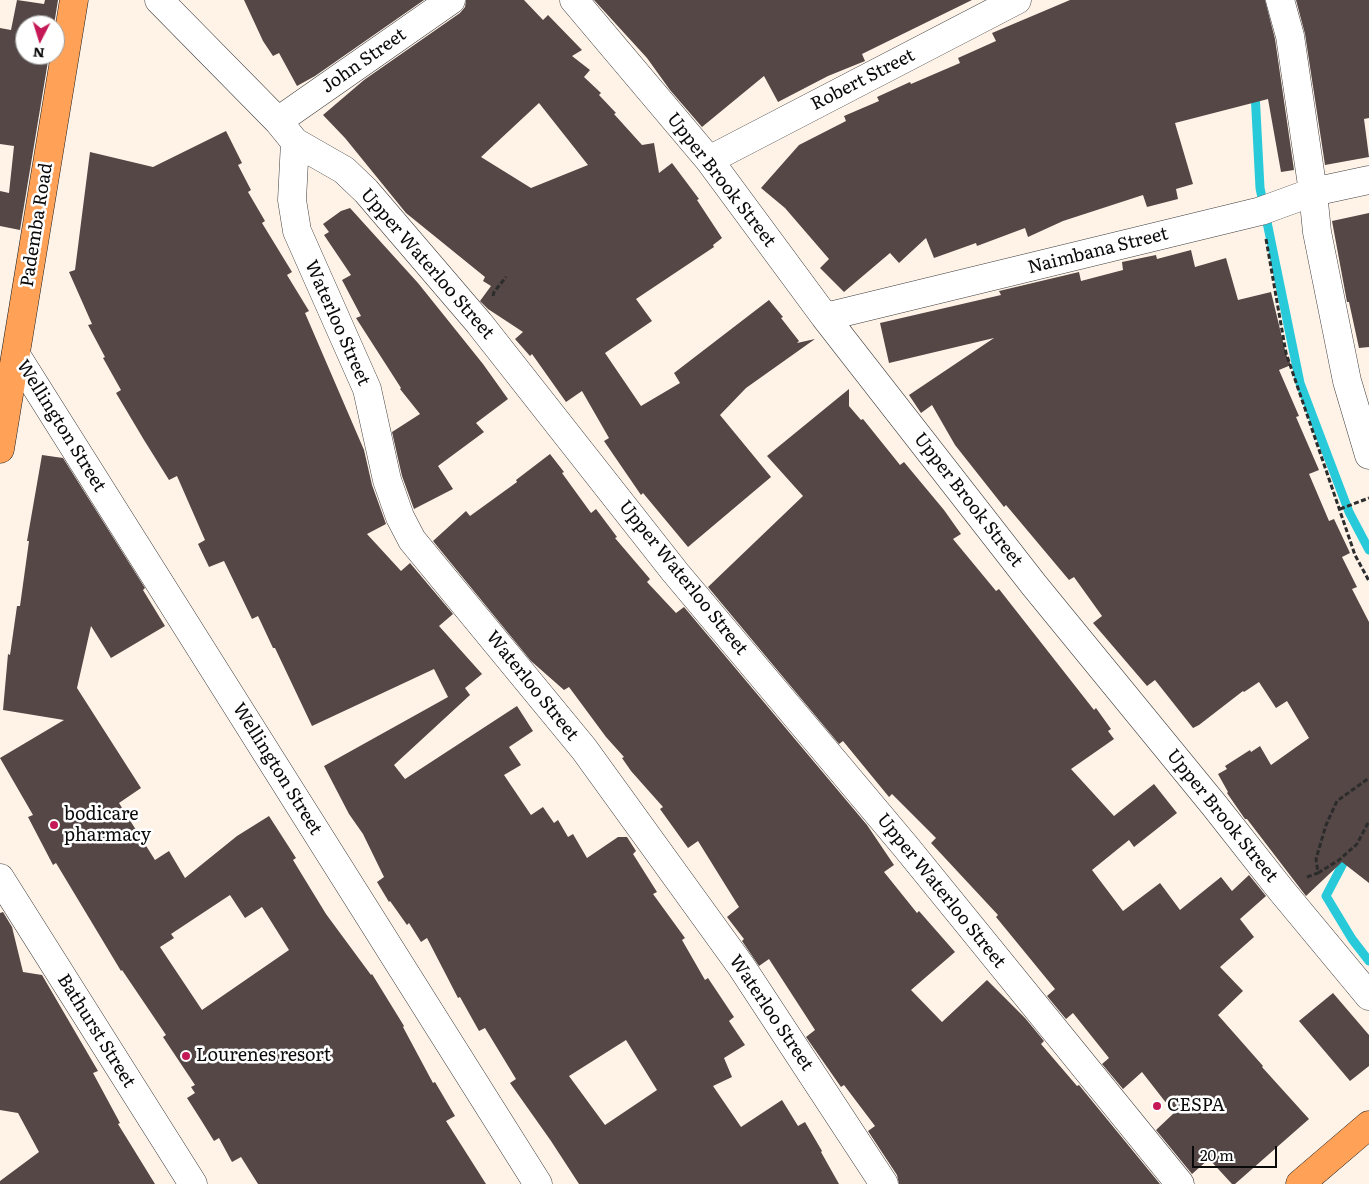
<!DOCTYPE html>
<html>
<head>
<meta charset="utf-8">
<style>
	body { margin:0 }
	#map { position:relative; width:1369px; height:1184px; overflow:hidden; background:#fff3e8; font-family:Literata,serif }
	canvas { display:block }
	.north { position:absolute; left:15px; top:15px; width:50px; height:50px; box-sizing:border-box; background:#fff; border:1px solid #9d9d9d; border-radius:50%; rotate:185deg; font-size:14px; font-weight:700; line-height:20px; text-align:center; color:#0a0a0a }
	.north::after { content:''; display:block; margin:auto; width:18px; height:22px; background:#c51856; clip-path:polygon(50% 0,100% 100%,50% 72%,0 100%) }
	.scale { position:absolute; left:1192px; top:1146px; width:85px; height:22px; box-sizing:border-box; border:2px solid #0a0a0a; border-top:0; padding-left:6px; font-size:15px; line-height:18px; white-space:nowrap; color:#0a0a0a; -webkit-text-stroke:4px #fff; paint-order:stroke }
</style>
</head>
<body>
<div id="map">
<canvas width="1369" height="1184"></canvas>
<div class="north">N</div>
<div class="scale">20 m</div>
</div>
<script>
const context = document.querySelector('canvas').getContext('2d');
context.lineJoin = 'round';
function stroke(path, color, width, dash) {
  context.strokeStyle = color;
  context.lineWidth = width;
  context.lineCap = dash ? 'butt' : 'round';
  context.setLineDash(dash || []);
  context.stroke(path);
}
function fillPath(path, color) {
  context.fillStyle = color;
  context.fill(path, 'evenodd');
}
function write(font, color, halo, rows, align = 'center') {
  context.font = font + ' Literata,serif';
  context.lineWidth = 5;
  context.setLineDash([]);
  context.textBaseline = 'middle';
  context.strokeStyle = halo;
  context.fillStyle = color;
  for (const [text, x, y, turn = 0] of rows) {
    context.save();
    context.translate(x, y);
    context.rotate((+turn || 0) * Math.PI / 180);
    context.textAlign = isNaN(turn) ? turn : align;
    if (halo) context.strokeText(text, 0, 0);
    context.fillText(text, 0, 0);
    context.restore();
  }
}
stroke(new Path2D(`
	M 1255,92 L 1260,188 L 1300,383 L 1349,512 L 1369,550
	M 1348,854 L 1326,896 L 1352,939 L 1369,961`), '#28cad9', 9);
fillPath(new Path2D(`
	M 17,0 L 44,4 L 45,0 L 58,0 L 54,25 L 25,25 L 25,55 L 49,55 L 20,230 L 0,226 L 0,191 L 9,193 L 14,146 L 0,144 L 0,28 L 11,30 Z
	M 244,0 L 424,0 L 315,76 L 297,86 L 279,53 L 273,56 L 263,41 Z
	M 466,0 L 524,0 L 543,20 L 548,15 L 582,50 L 572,56 L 590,70 L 584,77 L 601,93 L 599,95 L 616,113 L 614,114 L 642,145 L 654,143 L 659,173 L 672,163 L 699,199 L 697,200 L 722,238 L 713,245 L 714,247 L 636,299 L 652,321 L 605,353 L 641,406 L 680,383 L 674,373 L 769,300 L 783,317 L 781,318 L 799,341 L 797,343 L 815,339 L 746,388 L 720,415 L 771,477 L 688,547 L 643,493 L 641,495 L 604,441 L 609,438 L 582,391 L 566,402 L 532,354 L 530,356 L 515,339 L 523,332 L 488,309 L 480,301 L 491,286 L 483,281 L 485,277 L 406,213 L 345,138 L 323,115 L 364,80 L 460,13 L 465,7 ZM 539,103 L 588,165 L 531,188 L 481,157 Z
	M 594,0 L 972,0 L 862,54 L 865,61 L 828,76 L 778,102 L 764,76 L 702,127 L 670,90 L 647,58 Z
	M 1070,0 L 1265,0 L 1275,39 L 1294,170 L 1281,172 L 1268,99 L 1175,123 L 1193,184 L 1176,189 L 1178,199 L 1147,207 L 1143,195 L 1063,221 L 1028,237 L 1025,228 L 977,246 L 976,243 L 934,258 L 926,238 L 899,263 L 890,253 L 844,292 L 820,268 L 829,259 L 785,208 L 761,188 L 799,145 L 846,121 L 844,116 L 879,101 L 877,97 L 910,82 L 911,84 L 960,63 L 958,58 L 996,41 L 992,33 Z
	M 1296,0 L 1369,0 L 1369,118 L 1364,119 L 1369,157 L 1325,165 L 1305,34 Z
	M 226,131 L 242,163 L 238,165 L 251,190 L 248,192 L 265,221 L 262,223 L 292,272 L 287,275 L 309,311 L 305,313 L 364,450 L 372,485 L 386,524 L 367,534 L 401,571 L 410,563 L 453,614 L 439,626 L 482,674 L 465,688 L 470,695 L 394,765 L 405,779 L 517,706 L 533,731 L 509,747 L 521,765 L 504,775 L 531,815 L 543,807 L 554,823 L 558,820 L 568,837 L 573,834 L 587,858 L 618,837 L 627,837 L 636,851 L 633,854 L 657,892 L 653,894 L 685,938 L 682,940 L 705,980 L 708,978 L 734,1017 L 729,1021 L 745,1045 L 724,1058 L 732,1077 L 713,1086 L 741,1127 L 782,1100 L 798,1126 L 805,1122 L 822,1151 L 821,1152 L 839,1184 L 579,1184 L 551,1141 L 510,1083 L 516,1079 L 485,1028 L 479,1031 L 460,997 L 458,998 L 427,938 L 421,942 L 409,923 L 407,925 L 390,901 L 389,902 L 377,882 L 384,877 L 363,834 L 349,814 L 324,766 L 448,697 L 434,669 L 312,726 L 275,648 L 273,648 L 258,616 L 252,619 L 224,561 L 209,567 L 198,544 L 205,540 L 177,476 L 169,480 L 144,440 L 116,393 L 121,390 L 103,358 L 105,357 L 88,325 L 92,324 L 69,272 L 75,270 L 90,152 L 153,167 ZM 626,1040 L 657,1090 L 605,1125 L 569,1076 Z
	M 350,208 L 418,283 L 483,364 L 508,399 L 476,423 L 484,432 L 438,466 L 453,489 L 414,509 L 402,476 L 392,432 L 420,414 L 400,389 L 401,388 L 356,318 L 361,316 L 342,280 L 351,275 L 324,235 L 329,232 L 323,224 L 341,211 Z
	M 1369,213 L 1369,347 L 1359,348 L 1349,302 L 1347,302 L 1332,221 Z
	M 1191,250 L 1195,267 L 1226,258 L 1238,300 L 1271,292 L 1286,354 L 1291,365 L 1279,370 L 1299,416 L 1296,417 L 1319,470 L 1309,474 L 1329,521 L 1334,519 L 1350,553 L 1342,557 L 1357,587 L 1352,589 L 1369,622 L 1369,883 L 1342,862 L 1306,896 L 1247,819 L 1245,819 L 1227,793 L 1228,792 L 1218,774 L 1227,769 L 1225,766 L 1250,750 L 1251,752 L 1260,746 L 1271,765 L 1309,738 L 1287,701 L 1276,708 L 1259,682 L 1244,692 L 1243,691 L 1199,725 L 1193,728 L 1155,680 L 1147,686 L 1093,623 L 1102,616 L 1074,577 L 1069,580 L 1006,505 L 1004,507 L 955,445 L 932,405 L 921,413 L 909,395 L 994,338 L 889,363 L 880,323 L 1001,295 L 999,291 L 1079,272 L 1081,281 L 1123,270 L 1122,262 L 1156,255 L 1157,259 Z
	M 849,389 L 849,406 L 861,420 L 863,419 L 900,465 L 904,462 L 944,510 L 961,534 L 953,539 L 996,591 L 999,589 L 1094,710 L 1096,708 L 1111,729 L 1108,731 L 1114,739 L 1071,769 L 1114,816 L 1154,784 L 1177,813 L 1134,847 L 1129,840 L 1092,870 L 1123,911 L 1160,883 L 1180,910 L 1221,877 L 1232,891 L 1249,875 L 1266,896 L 1240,919 L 1254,937 L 1220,967 L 1243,991 L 1218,1015 L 1263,1066 L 1262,1067 L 1309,1119 L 1235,1184 L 1232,1184 L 1209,1159 L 1192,1174 L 1156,1130 L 1174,1113 L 1142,1072 L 1123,1089 L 1102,1064 L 1109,1058 L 1073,1013 L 1066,1019 L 1047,996 L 1055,989 L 996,917 L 998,915 L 931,843 L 936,838 L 892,794 L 889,797 L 843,741 L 839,744 L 708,587 L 803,496 L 767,456 Z
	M 550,454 L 564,472 L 562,473 L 591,513 L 596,509 L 617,537 L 615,538 L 650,579 L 647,582 L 676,613 L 684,607 L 867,825 L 894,865 L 884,872 L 917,913 L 919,911 L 955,952 L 911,990 L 942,1022 L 987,980 L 1025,1018 L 1044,1041 L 1041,1044 L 1077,1086 L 1079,1085 L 1160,1184 L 899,1184 L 897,1175 L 868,1131 L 875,1126 L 844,1085 L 841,1087 L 806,1037 L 815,1030 L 769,959 L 759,966 L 742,941 L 744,939 L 727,917 L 739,907 L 698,841 L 688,848 L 660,809 L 663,807 L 631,771 L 622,758 L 624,757 L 606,737 L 569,687 L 564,690 L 531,661 L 433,541 L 466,511 L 470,516 L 517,482 L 516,480 Z
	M 42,455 L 63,458 L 145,588 L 143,590 L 165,626 L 111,658 L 91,626 L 77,688 L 141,788 L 119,803 L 155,860 L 169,851 L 185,878 L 237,836 L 269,816 L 296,858 L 293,860 L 326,914 L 371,975 L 372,974 L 404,1026 L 403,1027 L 433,1083 L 435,1082 L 455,1116 L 446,1121 L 486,1184 L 258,1184 L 241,1157 L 232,1162 L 219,1138 L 214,1141 L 201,1120 L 187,1098 L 195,1093 L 191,1087 L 195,1085 L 163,1037 L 166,1035 L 122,970 L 121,971 L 56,863 L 53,865 L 28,817 L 33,815 L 0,758 L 64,720 L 3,710 L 8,654 L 10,655 L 17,606 L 20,606 L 29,541 L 27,541 ZM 230,895 L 245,918 L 262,907 L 289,950 L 202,1010 L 160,947 L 174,938 L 171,934 Z
	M 3,912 L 12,927 L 23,972 L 42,975 L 98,1071 L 93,1073 L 120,1123 L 118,1124 L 155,1184 L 0,1184 L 0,1181 L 39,1152 L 18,1113 L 0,1110 L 0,913 Z
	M 1333,993 L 1369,1035 L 1369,1066 L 1350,1081 L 1299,1021 Z`), '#544746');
const minor = new Path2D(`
	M 159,0 L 278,121 L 295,142 L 344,170 L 366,191 L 479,323 L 675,572 L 906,847 L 1180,1184
	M 574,0 L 709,160 L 825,317 L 1034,585 L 1214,805 L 1281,890 L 1369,996
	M 1280,0 L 1290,36 L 1313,192 L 1317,232 L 1347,381 L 1369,455
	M 278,121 L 451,0
	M 295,142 L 292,200 L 297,231 L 367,389 L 387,480 L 400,517 L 412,540 L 584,749 L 741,966 L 884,1184
	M 709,160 L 1017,0
	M 825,317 L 1261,211 L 1313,192 L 1369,180
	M 16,355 L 538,1184
	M 0,878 L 193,1184`);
const major = new Path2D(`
	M 0,449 L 74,0
	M 1300,1184 L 1369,1125`);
stroke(minor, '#3d3d3d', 29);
stroke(major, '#1b1b1b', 29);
stroke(new Path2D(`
	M 1266,239 L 1286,353 L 1355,555 L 1369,581
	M 493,296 L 494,292 L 506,277
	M 1340,509 L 1369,498
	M 1318,873 L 1339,860 L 1357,844 L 1369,821
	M 1307,877 L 1318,873 L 1316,859 L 1326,825 L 1337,801 L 1369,778`), '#2c2c2c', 3, [5, 2.5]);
stroke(minor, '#fff', 28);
stroke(major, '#ffa258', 28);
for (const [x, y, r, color] of [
	[54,825,5,"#c51856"],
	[186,1056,5,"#c51856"],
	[1157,1106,5,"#c51856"]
]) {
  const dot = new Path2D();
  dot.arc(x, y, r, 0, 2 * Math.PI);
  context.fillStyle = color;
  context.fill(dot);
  stroke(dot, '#fff', 2);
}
write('18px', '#0a0a0a', '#fff', [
	["John Street",364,61,-35],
	["Robert Street",863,80,-27],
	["Upper Brook Street",721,180,52],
	["Pademba Road",37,225,-81],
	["Naimbana Street",1098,251,-14],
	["Upper Waterloo Street",427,264,49],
	["Waterloo Street",337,323,66],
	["Wellington Street",61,426,58],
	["Upper Brook Street",968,500,52],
	["Upper Waterloo Street",683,578,51],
	["Waterloo Street",532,686,51],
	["Wellington Street",277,769,58],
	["Upper Brook Street",1222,816,51],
	["Upper Waterloo Street",941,891,51],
	["Waterloo Street",771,1013,56],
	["Bathurst Street",96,1031,58]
]);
write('18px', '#0a0a0a', '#fff', [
	["bodicare",64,815],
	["pharmacy",64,836],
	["Lourenes resort",196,1056],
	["CESPA",1167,1106]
], 'left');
</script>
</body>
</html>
